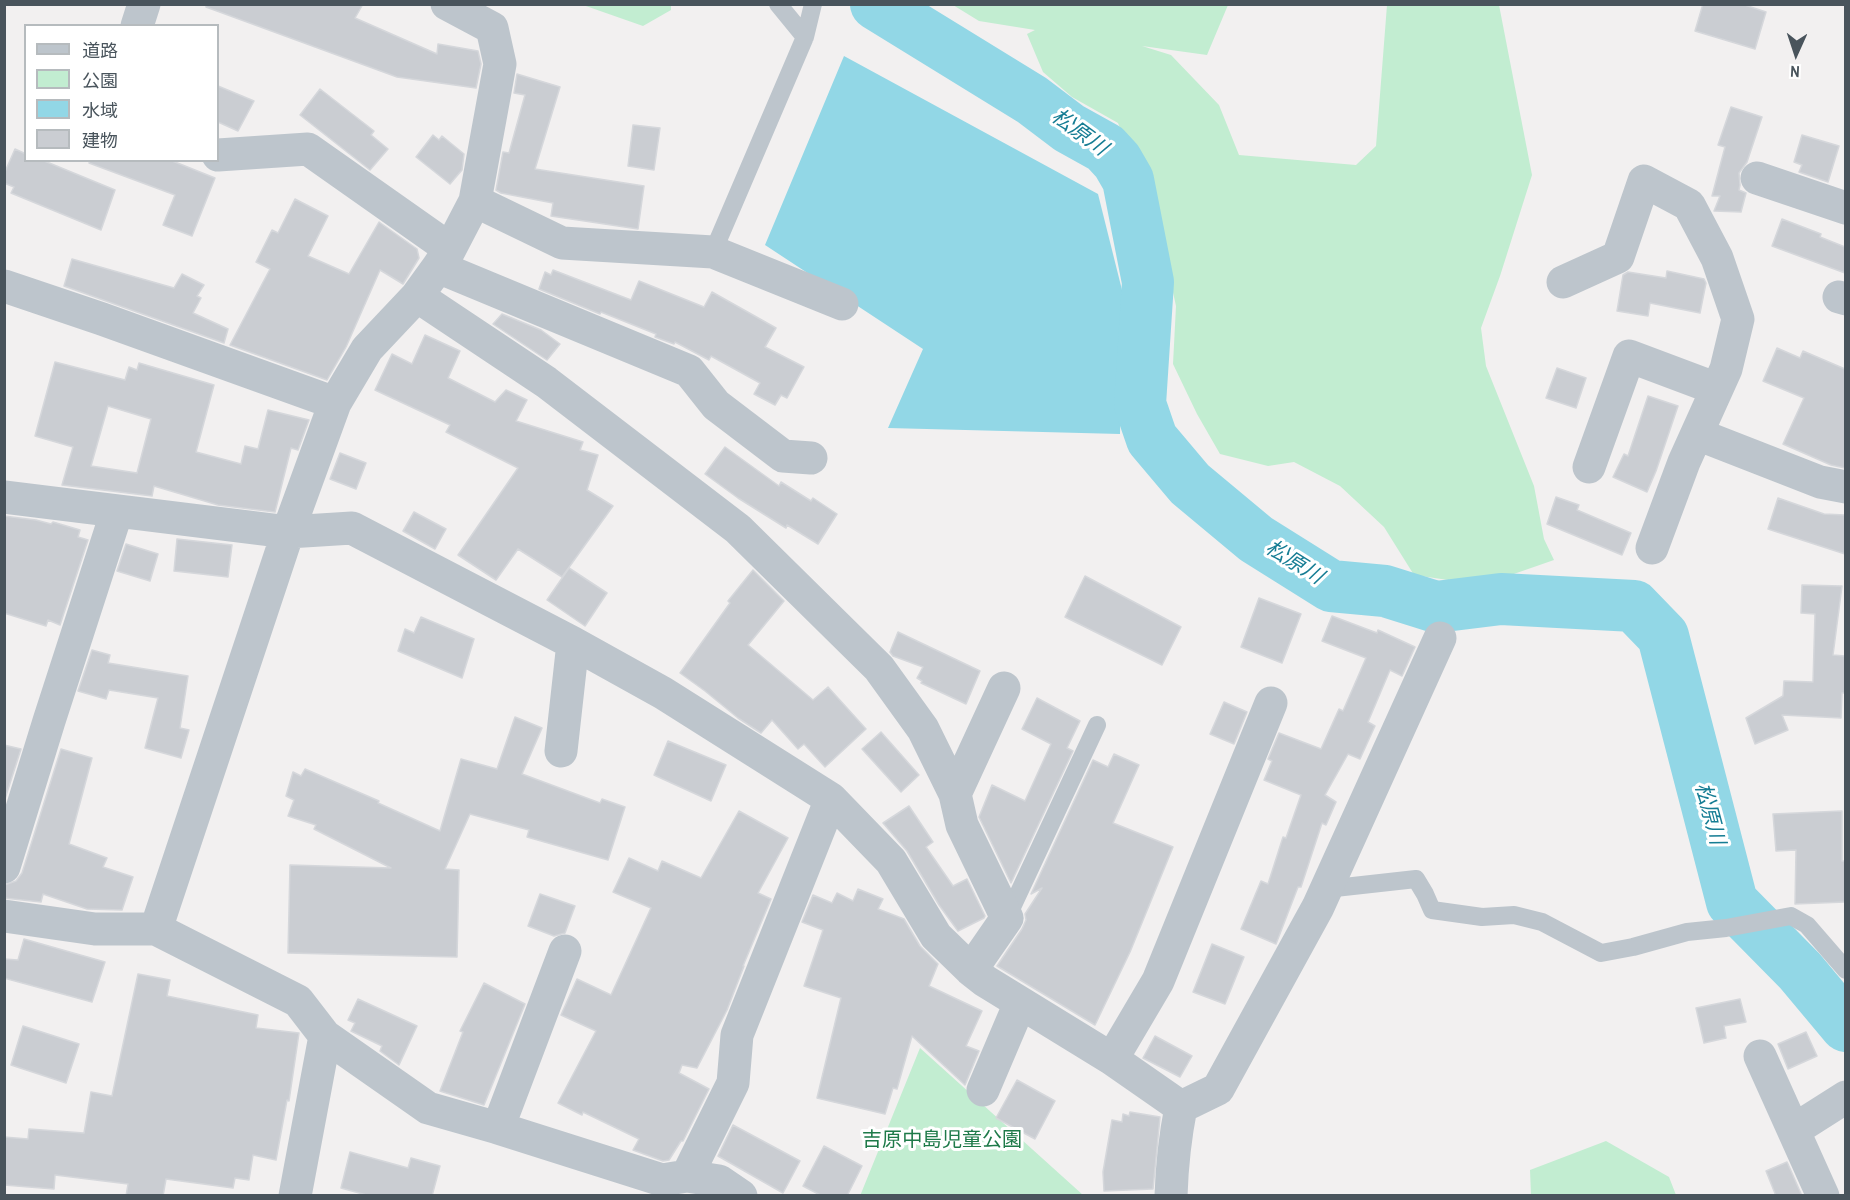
<!DOCTYPE html>
<html>
<head>
<meta charset="utf-8">
<style>
	body { margin:0 }
	#map { position:relative; width:1850px; height:1200px; overflow:hidden; background:#f2f0f0; font-family:"Archivo Narrow","Noto Sans JP",sans-serif }
	canvas { display:block }
	.frame { position:absolute; inset:0; border:6px solid #49545c; pointer-events:none }
	.legend { position:absolute; left:24px; top:24px; width:195px; height:138px; box-sizing:border-box; background:#fff; border:2px solid #b6bbbe; margin:0; padding:8px 10px; list-style:none; font-size:18px; color:#49545c }
	.legend li { display:flex; align-items:center; gap:12px; height:30px }
	.legend b { width:30px; border:2px solid #b6bbbe }
	.north { position:absolute; left:1766px; top:24px; width:60px; height:60px; -webkit-text-stroke:4px #fff; paint-order:stroke; rotate:183deg; font-size:16px; font-weight:700; line-height:24px; text-align:center; color:#49545c }
	.north::after { content:''; display:block; margin:auto; width:21px; height:27px; background:#49545c; clip-path:polygon(50% 0,100% 100%,50% 72%,0 100%) }
</style>
</head>
<body>
<div id="map">
<canvas width="1850" height="1200"></canvas>
<div class="frame"></div>
<ul class="legend">
<li><b style="height:8px;background:#bdc5cc"></b>道路</li>
<li><b style="height:16px;background:#c2edd1"></b>公園</li>
<li><b style="height:16px;background:#92d7e6"></b>水域</li>
<li><b style="height:16px;background:#cacdd2"></b>建物</li>
</ul>
<div class="north">N</div>
</div>
<script>
const context = document.querySelector('canvas').getContext('2d');
context.lineJoin = 'round';
function fillPath(path, color) {
  context.fillStyle = color;
  context.fill(path, 'evenodd');
}
function stroke(path, color, width, dash) {
  context.strokeStyle = color;
  context.lineWidth = width;
  context.lineCap = dash ? 'butt' : 'round';
  context.setLineDash(dash || []);
  context.stroke(path);
}
function write(font, color, halo, rows, align = 'center') {
  context.font = font + ' "Archivo Narrow","Noto Sans JP",sans-serif';
  context.lineWidth = 6;
  context.setLineDash([]);
  context.textBaseline = 'middle';
  context.strokeStyle = halo;
  context.fillStyle = color;
  for (const [text, x, y, turn = 0] of rows) {
    context.save();
    context.translate(x, y);
    context.rotate((+turn || 0) * Math.PI / 180);
    context.textAlign = isNaN(turn) ? turn : align;
    if (halo) context.strokeText(text, 0, 0);
    context.fillText(text, 0, 0);
    context.restore();
  }
}
fillPath(new Path2D(`
	M 583,5 L 671,5 L 671,10 L 643,26 Z
	M 953,5 L 1228,5 L 1207,55 L 1142,46 L 1171,55 L 1219,105 L 1239,155 L 1356,165 L 1376,146 L 1387,5 L 1499,5 L 1532,175 L 1500,276 L 1481,328 L 1486,366 L 1534,486 L 1544,539 L 1554,560 L 1508,576 L 1448,580 L 1414,575 L 1384,527 L 1340,486 L 1294,462 L 1268,466 L 1220,454 L 1197,414 L 1173,364 L 1176,306 L 1159,228 L 1118,123 L 1072,97 L 1043,72 L 1027,34 L 1035,30 L 979,21 Z
	M 920,1048 L 1083,1195 L 860,1196 Z
	M 1606,1141 L 1669,1177 L 1676,1195 L 1531,1195 L 1530,1170 Z`), '#c2edd1');
fillPath(new Path2D(`
	M 844,56 L 1098,194 L 1122,290 L 1120,434 L 888,428 L 923,349 L 765,245 Z`), '#92d7e6');
stroke(new Path2D(`
	M 876,4 L 1032,100 L 1069,128 L 1105,148 L 1117,161 L 1128,180 L 1148,282 L 1140,404 L 1152,439 L 1190,484 L 1256,539 L 1331,586 L 1385,591 L 1436,607 L 1501,599 L 1634,606 L 1663,636 L 1732,902 L 1800,971 L 1846,1026`), '#92d7e6', 52);
const building = new Path2D(`
	M 206,4 L 363,4 L 355,18 L 437,54 L 438,44 L 478,51 L 481,64 L 476,88 L 397,77 L 206,7 Z
	M 1703,4 L 1742,4 L 1766,12 L 1755,49 L 1695,31 Z
	M 517,74 L 560,87 L 535,169 L 644,186 L 638,229 L 551,216 L 553,203 L 501,193 L 496,190 L 503,152 L 509,153 L 525,95 L 514,93 Z
	M 218,86 L 254,101 L 238,131 L 218,122 Z
	M 320,89 L 374,131 L 371,135 L 388,149 L 370,170 L 300,115 Z
	M 1731,107 L 1762,117 L 1747,162 L 1739,173 L 1740,185 L 1739,190 L 1746,193 L 1741,212 L 1714,211 L 1720,196 L 1712,196 L 1725,147 L 1718,145 Z
	M 633,125 L 660,128 L 654,170 L 628,166 Z
	M 433,135 L 439,140 L 442,136 L 464,154 L 462,170 L 450,184 L 416,157 Z
	M 1802,135 L 1839,146 L 1828,182 L 1799,172 L 1802,165 L 1794,162 Z
	M 15,149 L 26,154 L 26,160 L 42,160 L 115,190 L 101,230 L 11,193 L 14,187 L 4,183 L 4,174 Z
	M 90,160 L 170,160 L 215,178 L 192,236 L 163,225 L 175,195 L 89,163 Z
	M 295,199 L 328,216 L 308,256 L 349,274 L 379,222 L 417,249 L 419,258 L 403,284 L 380,270 L 346,347 L 327,380 L 230,345 L 270,269 L 256,262 L 272,230 L 278,233 Z
	M 1782,219 L 1821,234 L 1820,237 L 1845,247 L 1845,273 L 1772,246 Z
	M 72,259 L 174,288 L 182,274 L 204,285 L 197,296 L 201,298 L 193,313 L 228,329 L 224,343 L 64,286 Z
	M 553,270 L 631,300 L 639,281 L 704,307 L 712,292 L 776,328 L 765,347 L 804,367 L 787,398 L 781,395 L 775,405 L 754,394 L 760,383 L 711,356 L 709,360 L 675,342 L 674,344 L 655,337 L 656,334 L 601,312 L 600,314 L 539,289 L 545,272 L 551,275 Z
	M 1667,271 L 1704,279 L 1706,283 L 1700,313 L 1650,303 L 1648,316 L 1617,311 L 1623,275 L 1628,272 L 1666,278 Z
	M 502,314 L 541,330 L 560,344 L 547,360 L 493,324 Z
	M 425,335 L 460,351 L 448,378 L 495,402 L 506,390 L 527,400 L 516,421 L 583,442 L 580,450 L 598,455 L 587,490 L 613,506 L 562,577 L 518,549 L 496,580 L 458,555 L 518,468 L 446,432 L 450,425 L 375,390 L 392,354 L 412,364 Z
	M 1777,348 L 1800,358 L 1803,351 L 1845,369 L 1845,468 L 1831,465 L 1783,444 L 1804,398 L 1763,381 Z
	M 55,362 L 125,380 L 129,367 L 137,370 L 139,363 L 214,385 L 196,452 L 241,464 L 245,446 L 258,449 L 268,410 L 309,420 L 298,450 L 291,448 L 275,512 L 218,505 L 154,486 L 152,496 L 62,485 L 73,447 L 35,436 ZM 108,406 L 151,419 L 137,473 L 91,466 Z
	M 1557,368 L 1586,378 L 1576,408 L 1546,398 Z
	M 1648,396 L 1678,406 L 1656,471 L 1647,492 L 1613,477 L 1624,454 L 1628,456 Z
	M 725,447 L 779,486 L 781,482 L 811,501 L 813,498 L 837,514 L 818,544 L 787,525 L 786,528 L 738,498 L 705,474 Z
	M 340,453 L 366,463 L 356,489 L 330,479 Z
	M 1556,497 L 1579,505 L 1577,510 L 1631,533 L 1622,555 L 1547,524 Z
	M 1778,498 L 1824,514 L 1845,515 L 1845,554 L 1768,529 Z
	M 414,512 L 446,529 L 435,549 L 403,531 Z
	M 4,516 L 36,520 L 51,524 L 53,522 L 80,530 L 78,537 L 88,540 L 60,625 L 48,620 L 46,626 L 4,613 Z
	M 177,539 L 232,545 L 228,577 L 174,571 Z
	M 126,544 L 158,554 L 150,581 L 117,571 Z
	M 569,568 L 607,593 L 585,626 L 547,600 Z
	M 753,570 L 784,601 L 748,645 L 813,700 L 828,687 L 866,729 L 825,767 L 804,744 L 798,749 L 772,720 L 761,733 L 738,718 L 705,691 L 680,673 L 730,603 L 728,601 Z
	M 1085,576 L 1181,627 L 1162,665 L 1065,617 Z
	M 1802,585 L 1842,586 L 1833,655 L 1845,656 L 1845,693 L 1842,693 L 1841,718 L 1782,715 L 1788,730 L 1755,744 L 1746,718 L 1783,696 L 1784,681 L 1813,682 L 1815,614 L 1801,613 Z
	M 1259,598 L 1301,614 L 1282,663 L 1241,647 Z
	M 1332,616 L 1377,633 L 1378,630 L 1415,647 L 1402,676 L 1390,670 L 1368,722 L 1375,726 L 1360,759 L 1348,754 L 1325,795 L 1336,802 L 1326,825 L 1322,823 L 1301,887 L 1298,887 L 1276,944 L 1241,929 L 1261,881 L 1268,884 L 1283,837 L 1286,838 L 1301,795 L 1264,780 L 1272,761 L 1268,759 L 1279,733 L 1321,749 L 1339,709 L 1343,711 L 1366,658 L 1322,641 Z
	M 421,617 L 474,639 L 462,678 L 398,651 L 405,629 L 414,633 Z
	M 898,632 L 980,671 L 966,704 L 921,683 L 922,681 L 917,678 L 923,667 L 893,656 L 890,652 Z
	M 92,650 L 110,655 L 108,663 L 188,676 L 180,728 L 189,730 L 181,758 L 145,748 L 158,698 L 109,690 L 106,699 L 78,691 Z
	M 1037,698 L 1080,721 L 1067,748 L 1073,751 L 1011,883 L 979,817 L 992,785 L 1025,801 L 1051,744 L 1022,729 Z
	M 1224,702 L 1247,712 L 1234,744 L 1210,734 Z
	M 515,717 L 542,728 L 522,774 L 600,803 L 602,799 L 625,807 L 608,860 L 527,837 L 529,830 L 470,814 L 445,869 L 459,870 L 457,957 L 288,953 L 290,865 L 391,868 L 314,829 L 316,825 L 288,816 L 294,800 L 286,796 L 293,772 L 301,776 L 305,769 L 379,801 L 378,803 L 440,831 L 461,759 L 497,769 Z
	M 881,732 L 919,775 L 901,792 L 862,749 Z
	M 668,741 L 726,765 L 711,801 L 654,775 Z
	M 4,745 L 21,749 L 4,802 Z
	M 61,749 L 92,758 L 69,844 L 107,858 L 103,867 L 133,877 L 122,910 L 87,909 L 43,894 L 41,902 L 4,898 L 4,885 L 16,881 L 22,873 Z
	M 1114,754 L 1139,765 L 1113,823 L 1173,847 L 1130,952 L 1095,1025 L 997,966 L 1022,929 L 1026,920 L 1025,914 L 1042,888 L 1031,894 L 1093,760 L 1108,767 Z
	M 909,806 L 933,842 L 926,847 L 953,886 L 967,879 L 985,916 L 984,918 L 958,931 L 939,905 L 907,851 L 883,823 Z
	M 739,811 L 788,838 L 758,893 L 771,899 L 743,966 L 744,966 L 727,1010 L 697,1068 L 682,1065 L 679,1073 L 709,1089 L 683,1141 L 681,1141 L 669,1160 L 663,1161 L 633,1150 L 639,1139 L 583,1112 L 582,1115 L 558,1103 L 596,1031 L 561,1015 L 577,979 L 611,995 L 651,908 L 613,892 L 629,858 L 658,871 L 662,861 L 701,878 Z
	M 1842,811 L 1842,861 L 1845,861 L 1845,902 L 1795,904 L 1796,850 L 1776,851 L 1773,814 Z
	M 858,889 L 883,899 L 878,909 L 904,919 L 920,946 L 938,964 L 929,986 L 982,1011 L 966,1046 L 979,1051 L 965,1085 L 912,1036 L 897,1089 L 893,1088 L 885,1114 L 817,1098 L 841,998 L 804,986 L 823,930 L 802,922 L 813,895 L 832,903 L 837,893 L 853,901 Z
	M 540,894 L 575,906 L 565,933 L 554,936 L 528,926 Z
	M 24,939 L 105,962 L 92,1002 L 4,978 L 4,959 L 18,960 Z
	M 1212,944 L 1244,957 L 1225,1004 L 1193,992 Z
	M 138,974 L 170,980 L 167,996 L 258,1015 L 256,1028 L 299,1033 L 289,1101 L 287,1100 L 276,1160 L 253,1155 L 249,1180 L 235,1178 L 233,1188 L 166,1179 L 163,1196 L 126,1196 L 128,1184 L 55,1175 L 54,1189 L 4,1185 L 4,1137 L 28,1139 L 29,1129 L 84,1133 L 91,1092 L 112,1096 Z
	M 484,983 L 525,1004 L 484,1105 L 440,1091 L 463,1032 L 460,1031 Z
	M 358,999 L 417,1026 L 399,1065 L 380,1051 L 382,1046 L 351,1031 L 355,1023 L 348,1020 Z
	M 1740,999 L 1746,1022 L 1724,1026 L 1726,1038 L 1704,1043 L 1696,1008 Z
	M 23,1026 L 79,1044 L 66,1083 L 11,1065 Z
	M 1806,1032 L 1817,1056 L 1788,1069 L 1778,1044 Z
	M 1155,1036 L 1192,1056 L 1180,1077 L 1143,1058 Z
	M 1017,1080 L 1055,1101 L 1035,1139 L 996,1118 Z
	M 1130,1112 L 1160,1117 L 1153,1189 L 1104,1191 L 1103,1172 L 1112,1120 L 1122,1122 L 1123,1114 L 1129,1116 Z
	M 733,1125 L 800,1161 L 783,1193 L 718,1156 Z
	M 824,1146 L 862,1166 L 847,1196 L 822,1196 L 803,1186 Z
	M 350,1152 L 408,1168 L 411,1158 L 440,1166 L 432,1196 L 370,1196 L 341,1188 Z
	M 1787,1162 L 1788,1164 L 1802,1196 L 1776,1196 L 1766,1171 Z`);
fillPath(building, '#cacdd2');
stroke(building, '#d5d7db', 1.5);
stroke(new Path2D(`
	M 778,4 L 805,37
	M 713,252 L 805,37 L 813,4
	M 1326,889 L 1416,879 L 1425,894 L 1432,910 L 1482,917 L 1514,915 L 1542,922 L 1601,953 L 1633,947 L 1687,932 L 1726,928 L 1791,916 L 1807,925 L 1846,970
	M 1007,918 L 1097,725`), '#bdc5cc', 18);
stroke(new Path2D(`
	M 137,26 L 144,4
	M 218,155 L 308,149 L 450,249
	M 1757,178 L 1846,208
	M 475,201 L 562,243 L 713,252 L 842,304
	M 438,267 L 689,371 L 716,405 L 783,456 L 811,458
	M 1563,282 L 1618,257 L 1644,181 L 1689,205 L 1717,258 L 1738,319 L 1726,369 L 1684,462 L 1652,548
	M 4,286 L 102,319 L 335,403
	M 417,296 L 546,382 L 738,529 L 879,668 L 923,729 L 955,794 L 962,825 L 1007,918 L 971,970
	M 1839,297 L 1846,299
	M 1697,434 L 1820,482 L 1846,487
	M 1589,467 L 1629,356 L 1717,389
	M 4,497 L 288,532 L 352,528 L 573,643 L 663,693 L 831,799 L 891,861 L 936,936 L 971,970 L 985,981 L 1112,1059 L 1181,1107
	M 561,751 L 573,643
	M 955,794 L 1004,688
	M 4,867 L 49,721 L 117,511
	M 4,916 L 95,929 L 156,929 L 298,1001 L 325,1036 L 428,1108 L 498,1128 L 662,1180 L 687,1176 L 719,1181 L 741,1196
	M 156,929 L 288,532 L 335,403 L 367,349 L 417,296 L 438,267 L 450,249 L 475,201 L 500,64 L 492,28 L 447,4
	M 1760,1056 L 1823,1196
	M 1112,1059 L 1158,981 L 1271,703
	M 983,1090 L 1020,1003
	M 498,1128 L 565,951
	M 1794,1130 L 1846,1097
	M 687,1176 L 733,1083 L 737,1035 L 831,799
	M 295,1196 L 325,1036
	M 1171,1196 C 1172,1165 1175,1137 1181,1107 L 1218,1089 L 1318,907 L 1440,638`), '#bdc5cc', 33);
write('20px', '#1e7a49', '#fff', [
	["吉原中島児童公園",942,1141]
]);
write('italic 21px', '#167d94', '#fff', [
	["松原川",1079,133,36],
	["松原川",1294,563,32],
	["松原川",1709,814,75]
]);
</script>
</body>
</html>
